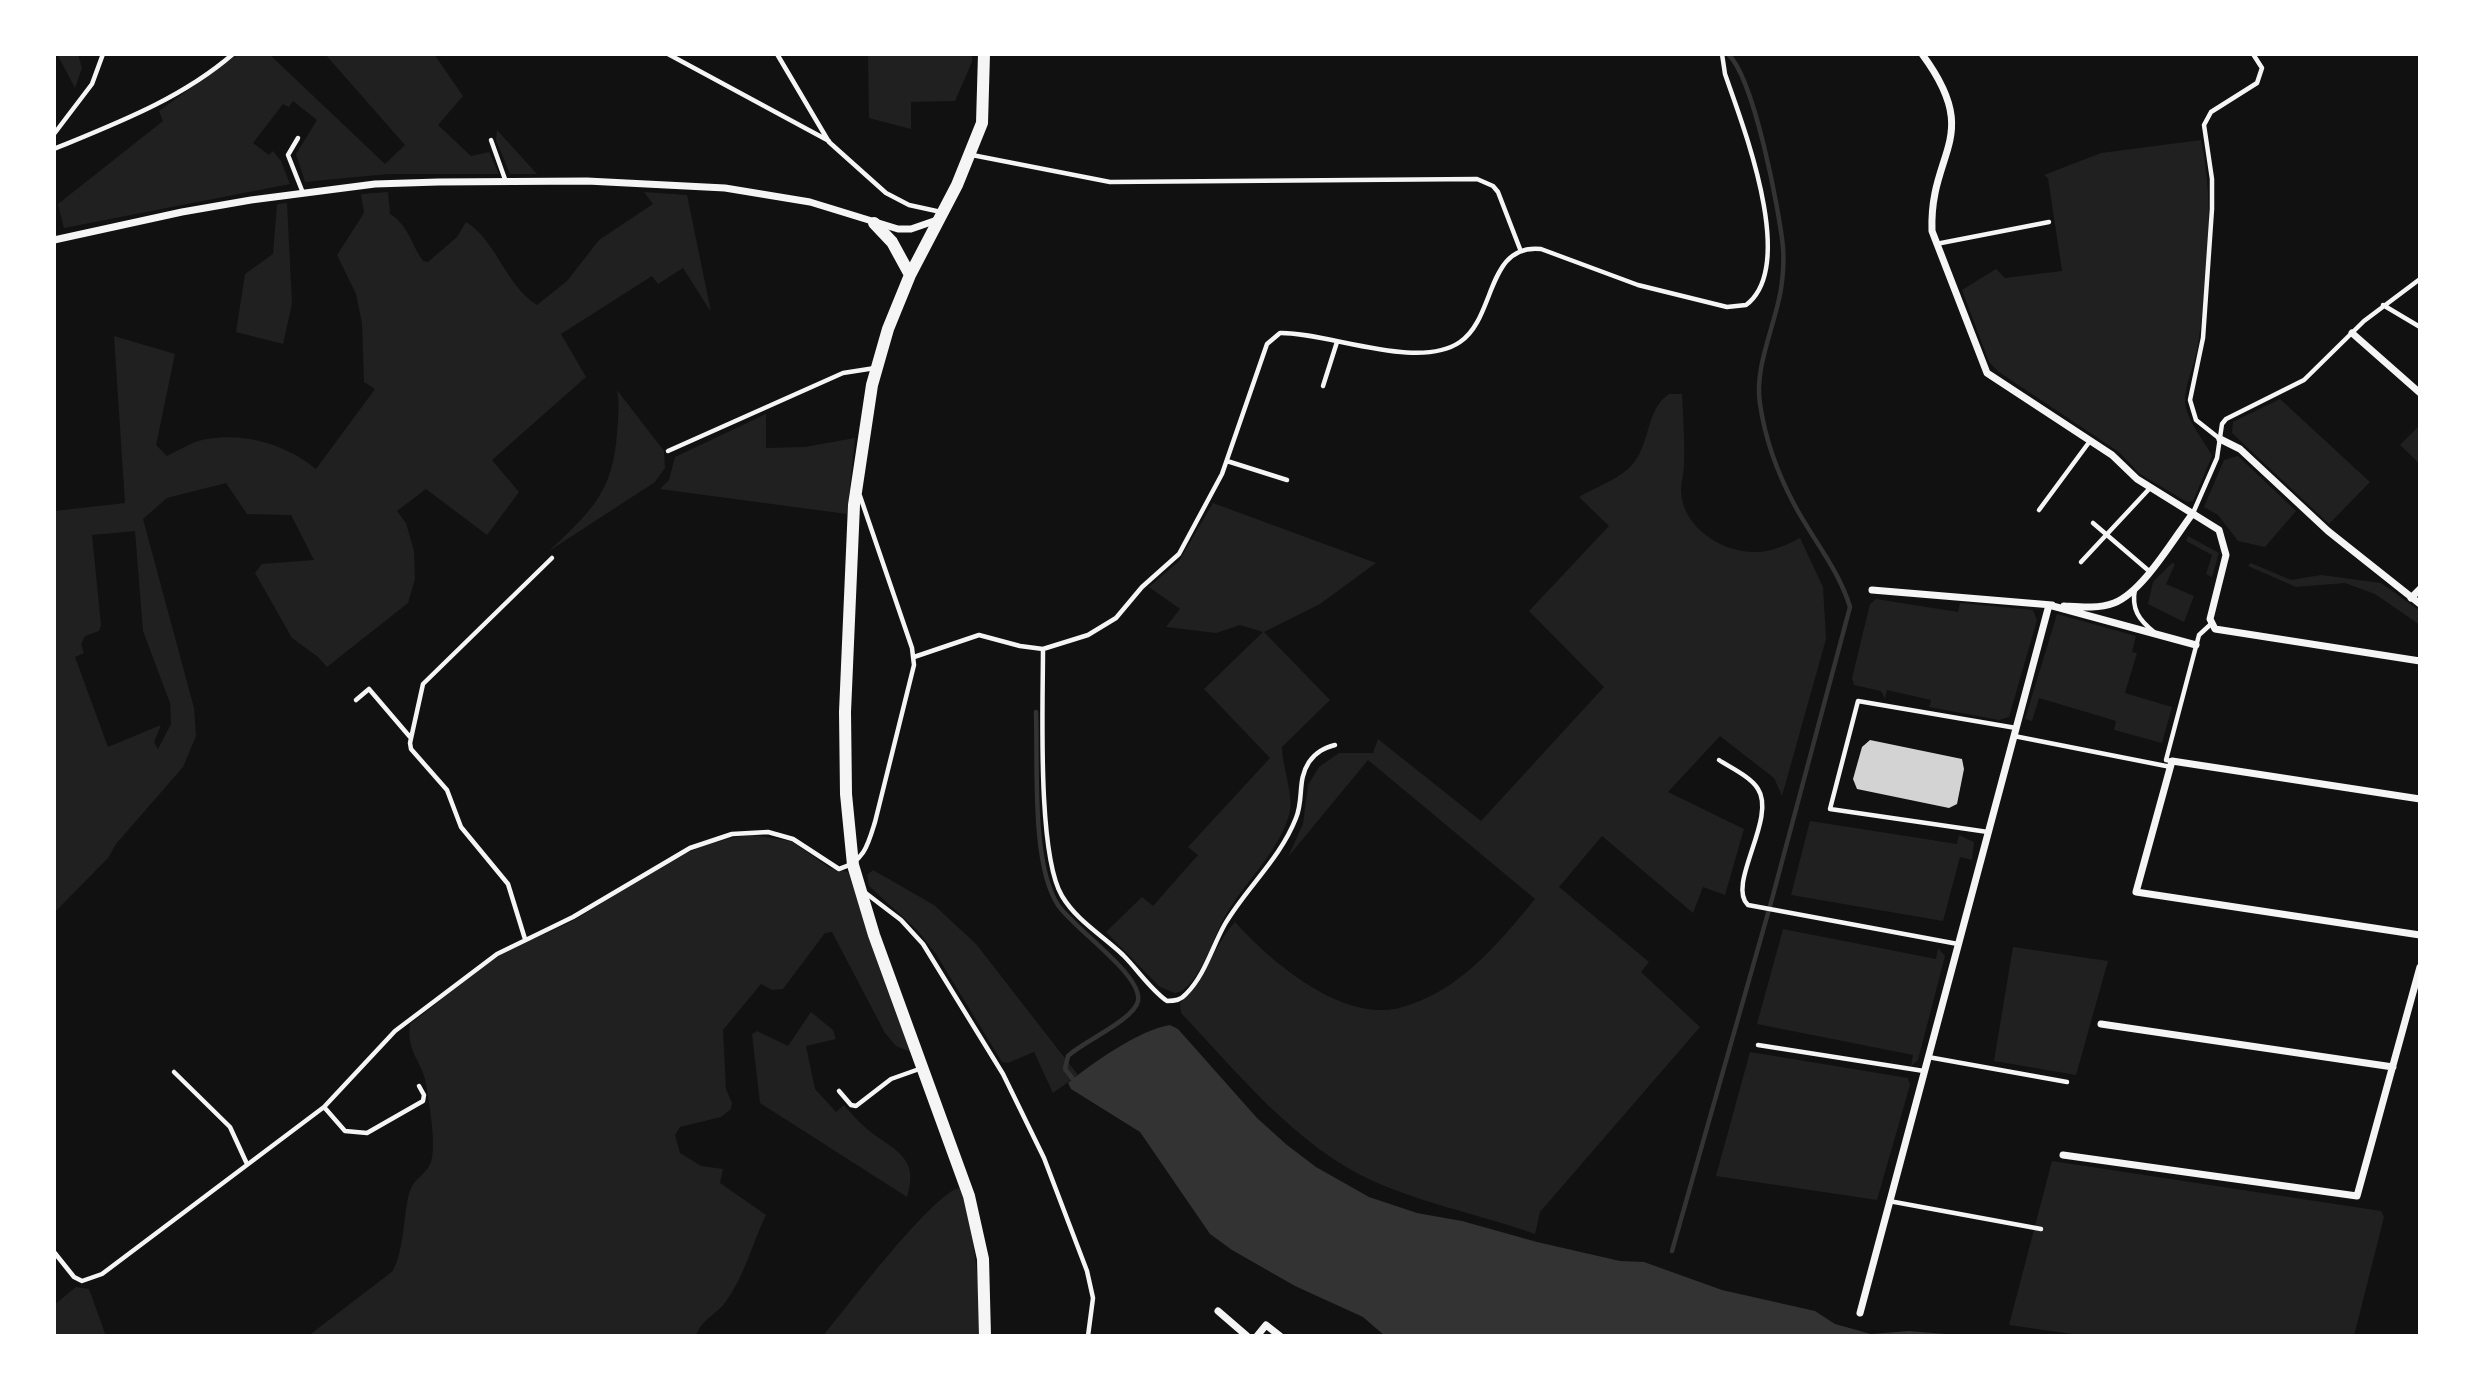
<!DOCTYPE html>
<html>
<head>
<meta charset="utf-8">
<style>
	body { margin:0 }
	#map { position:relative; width:2474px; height:1390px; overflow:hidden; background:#111; font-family:"IBM Plex Sans",sans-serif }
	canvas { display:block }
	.frame { position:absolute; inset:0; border:56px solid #fff; pointer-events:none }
</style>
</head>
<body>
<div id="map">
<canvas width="2474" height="1390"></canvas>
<div class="frame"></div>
</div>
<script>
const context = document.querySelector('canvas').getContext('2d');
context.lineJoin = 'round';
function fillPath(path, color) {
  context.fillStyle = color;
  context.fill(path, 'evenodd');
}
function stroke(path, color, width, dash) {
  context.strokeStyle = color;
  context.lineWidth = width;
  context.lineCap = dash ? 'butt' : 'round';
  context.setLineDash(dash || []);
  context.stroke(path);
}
fillPath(new Path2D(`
	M 57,54 L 78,54 L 82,68 L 75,88 Z
	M 238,54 L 269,54 L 385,164 L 405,145 L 325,54 L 434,54 L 463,96 L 438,125 L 471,156 L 489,152 L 499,174 L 388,174 L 305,182 L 296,154 L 317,120 L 293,101 L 289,107 L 283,104 L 253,143 L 269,155 L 273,151 L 281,161 L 290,184 L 64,228 L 58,204 L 163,121 L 159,111 Z
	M 868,54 L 972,54 L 972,62 L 955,101 L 911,102 L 911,129 L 869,118 Z
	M 497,130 L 537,174 L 510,174 L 496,140 Z
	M 2201,140 C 2215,206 2208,279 2198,345 C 2195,365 2182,389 2186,408 C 2190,424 2204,441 2212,456 L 2193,501 L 2187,502 L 2140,474 L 2119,452 L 1999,372 L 1989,362 L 1962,290 L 1996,269 L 2005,278 L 2062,271 L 2048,178 L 2044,175 L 2101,153 Z
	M 388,192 L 390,214 C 409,226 411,244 423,261 L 428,262 L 457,237 L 466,222 C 497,241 505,285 537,305 L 567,281 L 599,240 L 653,204 L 644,192 L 687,195 L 711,312 L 683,268 L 658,284 L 652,276 L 561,334 L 586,377 L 492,460 L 519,492 L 487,535 L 426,489 L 397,511 L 406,523 L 414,551 L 415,579 L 408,603 L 327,667 L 318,657 L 292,638 L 255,573 L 262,564 L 314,560 L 291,515 L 247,514 L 226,483 L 167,498 L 143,519 L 194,708 L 196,736 L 183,767 L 116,844 L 108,858 L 54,913 L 54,511 L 125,503 L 114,336 L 175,354 L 156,445 L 167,456 C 178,451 190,443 202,440 C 242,431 286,444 316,469 L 375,389 L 364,382 L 362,323 L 356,294 L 337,255 L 364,213 L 361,194 ZM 135,531 L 143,631 L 170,703 L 171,724 L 158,749 L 154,742 L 161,725 L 108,747 L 75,657 L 84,653 L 81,644 L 85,636 L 99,631 L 101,625 L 92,535 Z
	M 287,203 L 292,304 L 283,344 L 236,332 L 245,274 L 273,254 L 277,204 Z
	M 617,390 L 664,451 L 665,468 L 655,482 L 549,551 C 590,512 613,493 617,433 C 618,418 620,404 617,390 Z
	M 1669,394 L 1682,394 C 1683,417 1685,441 1684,464 C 1684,473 1681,483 1681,491 C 1683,529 1724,554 1759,552 C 1773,551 1787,545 1800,538 L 1823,587 L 1826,639 L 1782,796 L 1774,778 L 1720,736 L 1668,792 L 1744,829 L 1725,895 L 1703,887 L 1693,913 L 1602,836 L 1559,887 L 1649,962 L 1641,972 L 1700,1027 L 1540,1212 L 1535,1234 C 1482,1215 1424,1204 1373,1181 C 1296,1146 1238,1073 1181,1013 L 1180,1003 C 1207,980 1212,947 1235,922 C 1270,961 1341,1022 1399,1008 C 1458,993 1498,944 1535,899 L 1368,760 L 1288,857 L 1303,824 L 1308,785 L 1319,767 L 1339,753 L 1373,753 L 1378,739 L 1481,821 L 1604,687 L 1529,611 L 1609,526 L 1579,497 C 1594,488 1619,479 1631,466 C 1651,445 1645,410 1669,394 Z
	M 2280,399 L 2370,482 L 2329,524 L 2232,433 L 2233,422 Z
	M 766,414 L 766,448 L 805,447 L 855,438 L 847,514 L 660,489 L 669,480 L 675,457 Z
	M 2420,425 L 2420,464 L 2400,445 Z
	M 2238,456 L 2296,511 L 2265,547 L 2238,541 L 2218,515 L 2204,507 L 2224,460 Z
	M 1213,503 L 1376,563 L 1320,604 L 1264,632 L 1330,700 L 1282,747 C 1282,767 1295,798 1289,815 C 1276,858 1240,885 1221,924 C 1212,942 1197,990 1175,993 L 1160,987 L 1106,932 L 1142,897 L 1153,906 L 1198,855 L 1188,847 L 1270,758 L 1204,689 L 1263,632 L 1240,625 L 1216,633 L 1166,627 L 1180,609 L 1149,587 L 1179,561 Z
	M 2188,536 L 2219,553 L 2212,577 L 2206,574 L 2212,555 L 2186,541 Z
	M 2172,563 L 2175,564 L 2166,584 L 2194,596 L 2184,622 L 2148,604 L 2153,582 Z
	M 2251,563 L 2291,580 L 2321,575 L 2381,583 L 2420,611 L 2420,625 L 2375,594 L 2345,583 L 2296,587 L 2248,566 Z
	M 1876,599 L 1958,612 L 1960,603 L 2033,610 L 2037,620 L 2009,717 L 1999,720 L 1929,707 L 1931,700 L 1887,690 L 1885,699 L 1881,691 L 1854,685 L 1852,678 L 1870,604 Z
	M 2057,614 L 2136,636 L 2132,652 L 2137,653 L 2125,693 L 2172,707 L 2162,743 L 2114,730 L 2116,721 L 2039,698 L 2032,721 L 2025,719 Z
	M 1810,821 L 1957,844 L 1959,835 L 1974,842 L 1972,860 L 1960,857 L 1943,921 L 1791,895 Z
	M 752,835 L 791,841 L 830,868 L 848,872 L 911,1052 L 896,1046 L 885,1033 L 832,932 L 825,933 L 783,989 L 772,990 L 761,984 L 723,1030 L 726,1089 L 732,1103 L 731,1109 L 721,1117 L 680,1127 L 675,1135 L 680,1153 L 701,1166 L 723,1169 L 720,1183 L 766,1215 C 752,1244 744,1278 724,1304 C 714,1316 701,1320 696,1336 L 308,1336 L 393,1271 C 404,1248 403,1222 408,1198 C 412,1180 419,1180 428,1168 C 439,1154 429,1106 427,1089 C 423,1059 406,1055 410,1024 C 440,1002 468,975 499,956 C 524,941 551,933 576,919 C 633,886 684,841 752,835 Z
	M 873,870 L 934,905 L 976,944 L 1078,1075 L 1053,1093 L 1034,1052 L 1008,1063 L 1002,1062 L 936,954 L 917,930 L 869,886 L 867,875 Z
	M 1783,929 L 1936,959 L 1938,948 L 1945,956 L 1918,1060 L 1911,1066 L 1913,1055 L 1757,1024 Z
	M 2013,947 L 2108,961 L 2076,1075 L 1994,1061 Z
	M 811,1012 L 833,1030 L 836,1039 L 806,1046 L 815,1089 L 836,1112 L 844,1105 C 851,1113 859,1122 867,1129 C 894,1151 920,1156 907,1197 L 760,1103 L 752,1034 L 757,1031 L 788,1046 Z
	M 1750,1052 L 1908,1078 L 1910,1085 L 1877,1200 L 1716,1176 Z
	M 2052,1161 L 2381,1211 L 2384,1217 L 2354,1336 L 2086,1336 L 2009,1325 Z
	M 961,1188 C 974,1238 981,1284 979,1336 L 823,1336 C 842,1313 938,1186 961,1188 Z
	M 76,1287 L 89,1289 L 106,1336 L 54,1336 L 54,1305 Z`), '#202020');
fillPath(new Path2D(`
	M 1170,1025 L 1178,1029 L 1257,1118 L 1287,1145 L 1316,1167 L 1369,1197 L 1417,1213 L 1462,1221 L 1537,1242 L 1620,1261 L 1644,1262 L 1722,1290 L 1815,1311 L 1835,1324 L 1871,1334 L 1909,1331 L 1970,1336 L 1385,1336 L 1363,1317 L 1295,1286 L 1232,1250 L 1210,1234 L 1140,1132 L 1071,1089 L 1068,1083 C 1092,1063 1139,1030 1170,1025 Z`), '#333');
stroke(new Path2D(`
	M 1036,712 C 1038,764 1031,864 1058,905 C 1074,929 1143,975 1138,1001 C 1134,1020 1082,1042 1068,1056 L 1065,1069 L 1073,1079
	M 1672,1251 L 1772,899 L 1850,607 C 1838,568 1813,540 1794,504 C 1778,474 1765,438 1760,404 C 1754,367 1775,326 1781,289 C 1783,276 1784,260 1783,247 C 1779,209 1754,78 1728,54`), '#333', 4.5);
fillPath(new Path2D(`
	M 1870,740 L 1962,759 L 1964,769 L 1957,804 L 1949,808 L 1857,789 L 1853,779 L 1862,747 Z`), '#d3d3d3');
stroke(new Path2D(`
	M 668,54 L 829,141
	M 777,54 L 829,142 L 886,193 L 909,205 L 941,212
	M 54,134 L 92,84 L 103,54
	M 298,138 L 288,155 L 303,193
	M 491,140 L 506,182
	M 54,149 C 117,123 181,99 233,54
	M 972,155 L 1110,182 L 1477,179 L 1493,186 L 1498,192 L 1520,249
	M 1936,244 L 2049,222
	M 2383,305 L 2420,327
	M 1323,386 L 1337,342
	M 2220,439 L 2196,420 L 2190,400 L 2203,338 L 2212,209 L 2212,179 L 2204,125 L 2211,112 L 2257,83 L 2262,68 L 2253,54
	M 668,451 L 843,373 L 875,368
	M 1227,461 L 1287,480
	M 2039,510 L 2090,441
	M 2193,513 L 2217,458 L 2222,424 L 2226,419 L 2304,380 L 2364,321 L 2420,279
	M 2093,523 L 2149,571
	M 2081,562 L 2150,488
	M 2135,589 C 2131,609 2139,620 2154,632
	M 1043,649 C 1043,704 1037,854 1062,896 C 1077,921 1102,935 1123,955 C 1138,970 1150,989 1167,1001 C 1175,1001 1181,1000 1186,994 C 1205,975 1212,947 1225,924 C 1247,887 1280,859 1296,818 C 1304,799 1297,780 1309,762 C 1316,752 1324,748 1335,745
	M 914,657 L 979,635 L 1020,646 L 1043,649 L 1088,635 L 1116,618 L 1142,587 L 1179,554 L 1222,474 L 1267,344 L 1280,333 C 1327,332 1418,371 1460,342 C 1496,318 1486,243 1541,249 L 1638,285 L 1727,307 L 1746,305 C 1798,266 1743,126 1725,74 L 1722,54
	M 356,700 L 369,689 L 410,737
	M 2014,736 L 2171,767
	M 1719,760 C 1731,768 1751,777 1758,789 C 1777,818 1726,885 1748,905 L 1958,944
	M 2172,761 L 2166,760 L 2199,635 L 2211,624
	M 1988,832 L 1830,809 L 1858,701 L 2016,728
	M 863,891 L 901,920 L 923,944 L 1003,1074 L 1044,1158 L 1087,1271 L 1093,1298 L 1088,1336
	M 525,939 L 508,884 L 461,827 L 447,790 L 411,749 L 410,743 L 423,684 L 552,558
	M 1758,1045 L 1924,1071
	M 1928,1057 L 2067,1082
	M 174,1072 L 230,1127 L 247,1164
	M 839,1091 L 851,1105 L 856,1106 L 891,1079 L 922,1068
	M 324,1107 L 345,1131 L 367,1133 L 423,1101 L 424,1095 L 419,1086
	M 1889,1201 L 2041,1229
	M 54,1252 L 74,1277 L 82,1281 L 102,1274 L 324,1107 L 395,1031 L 497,954 L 573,917 L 690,848 L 732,834 L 768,832 L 793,839 L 839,869 C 864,862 868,845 875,822 L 914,665 L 912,648 L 860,496`), '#f5f5f5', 4.5);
stroke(new Path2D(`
	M 1922,54 C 1984,138 1929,150 1932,231 L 1987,373 L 2112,455 L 2137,479 L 2219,530 L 2226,555 L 2210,619 L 2215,629 L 2420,661
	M 54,240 L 182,212 L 251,200 L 375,184 L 438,182 L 587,181 L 725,188 L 810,202 L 898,229 L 911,229 L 937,220
	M 2352,333 L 2420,393
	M 2220,439 L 2240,449 L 2328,531 L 2420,604
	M 1872,590 L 2052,605
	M 2411,598 L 2420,589
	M 2064,606 C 2080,607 2098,609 2114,603 C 2143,592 2174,538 2193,513
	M 2420,799 L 2172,761 L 2136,892 L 2420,935
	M 2101,1024 L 2393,1067
	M 2063,1155 L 2357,1196 L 2420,967
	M 1218,1311 L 1247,1336
	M 1860,1313 L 2049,605 L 2196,645
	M 1257,1336 L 1266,1325 L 1280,1336`), '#f5f5f5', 7);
stroke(new Path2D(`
	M 984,54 L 982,123 L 957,185 L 910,275 L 888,329 L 872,385 L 854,505 L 845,712 L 846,794 L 853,865 L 874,935 L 969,1196 L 983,1259 L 985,1336
	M 874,223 L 892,242 L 910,275`), '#f5f5f5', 12);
</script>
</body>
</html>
